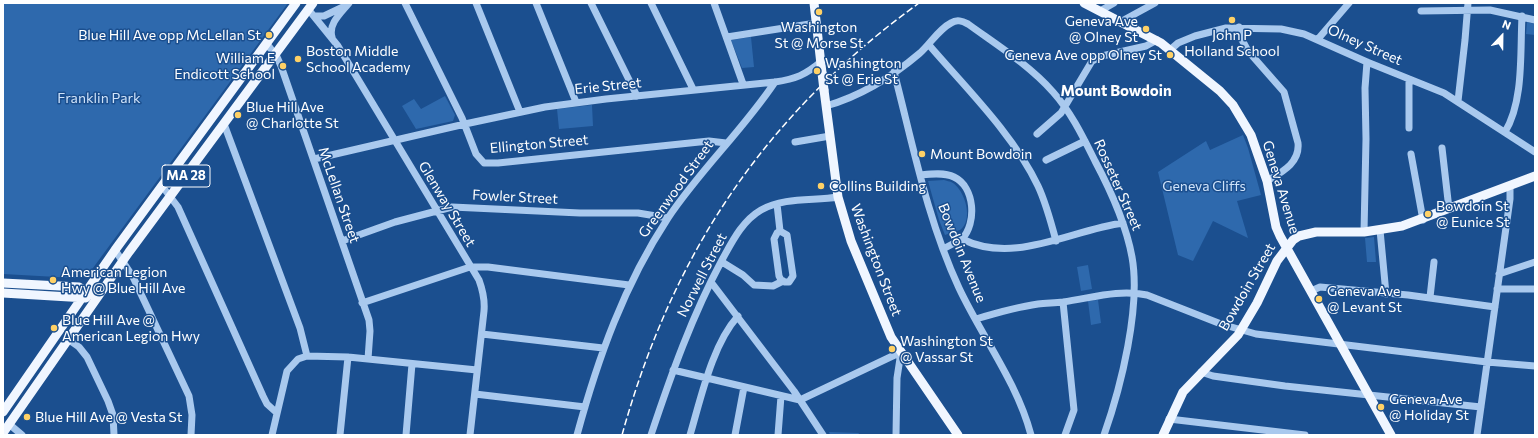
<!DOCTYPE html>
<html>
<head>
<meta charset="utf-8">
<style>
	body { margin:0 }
	#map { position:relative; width:1538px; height:438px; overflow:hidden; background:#1b4f8f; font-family:Commissioner,sans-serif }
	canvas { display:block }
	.frame { position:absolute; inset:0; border:4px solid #fff; pointer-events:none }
	.north { position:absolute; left:1482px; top:16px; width:40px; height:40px; -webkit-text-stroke:3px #1b4f8f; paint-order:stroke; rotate:22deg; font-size:11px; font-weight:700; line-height:16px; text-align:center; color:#fff }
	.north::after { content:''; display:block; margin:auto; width:14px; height:18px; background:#fff; clip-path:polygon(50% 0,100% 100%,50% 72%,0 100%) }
</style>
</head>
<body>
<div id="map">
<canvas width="1538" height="438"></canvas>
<div class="frame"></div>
<div class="north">N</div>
</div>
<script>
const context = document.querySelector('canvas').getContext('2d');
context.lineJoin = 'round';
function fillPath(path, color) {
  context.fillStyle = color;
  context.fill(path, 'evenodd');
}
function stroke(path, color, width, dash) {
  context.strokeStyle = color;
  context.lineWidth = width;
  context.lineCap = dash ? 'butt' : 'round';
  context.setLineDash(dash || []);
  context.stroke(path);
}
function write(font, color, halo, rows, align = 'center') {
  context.font = font + ' Commissioner,sans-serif';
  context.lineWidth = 3;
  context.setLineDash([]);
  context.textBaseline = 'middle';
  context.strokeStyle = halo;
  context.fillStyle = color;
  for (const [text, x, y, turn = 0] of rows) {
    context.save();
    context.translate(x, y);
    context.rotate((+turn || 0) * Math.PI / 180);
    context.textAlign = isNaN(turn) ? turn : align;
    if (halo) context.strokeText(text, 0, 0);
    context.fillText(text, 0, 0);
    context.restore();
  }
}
fillPath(new Path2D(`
	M 3,3 L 288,3 L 90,272 L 75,278 L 3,274 Z
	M 1527,22 L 1535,24 L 1535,35 L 1526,34 Z
	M 751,37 L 754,67 L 742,68 L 731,40 Z
	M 445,96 L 455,115 L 453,121 L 416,129 L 402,106 L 414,99 L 421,109 Z
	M 592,105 L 593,126 L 559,129 L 557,109 Z
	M 1243,135 L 1248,148 L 1261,195 L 1237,201 L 1248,238 L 1213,221 L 1193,261 L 1178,255 L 1158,172 L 1206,141 L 1210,150 Z
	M 944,180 C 946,181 950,181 953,183 C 965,191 974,220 960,230 C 955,232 949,233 945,235 L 939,220 L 928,181 Z
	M 1374,237 L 1376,262 L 1367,262 L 1365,238 Z
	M 1088,265 L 1092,289 L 1081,291 L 1077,267 Z
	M 1098,300 L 1101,323 L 1091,325 L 1088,301 Z
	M 829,432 L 859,433 L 858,435 L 830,435 Z`), '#2e69ad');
stroke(new Path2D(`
	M 405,3 L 462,118 L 476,154 L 484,163 L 498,163 L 709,141 L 726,143
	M 476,3 L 520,112
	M 536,3 L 576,102
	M 591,3 L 637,96
	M 651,3 L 693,89
	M 714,3 L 743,84
	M 308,9 L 338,46 L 479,280 C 483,291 485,300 484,311 L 470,435
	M 1100,11 L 1114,3
	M 1421,11 L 1490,10 L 1535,20
	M 314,16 L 324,16 L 345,6
	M 1122,21 L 1155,3
	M 1239,27 L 1241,38 L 1248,51 L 1284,92 L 1298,143 C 1300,163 1282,172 1267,181
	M 332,37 C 328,24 341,13 349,3
	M 727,37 L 816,23
	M 1318,39 L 1349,3
	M 267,44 L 277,57 L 281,66 L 369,320 L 370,331 L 368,359
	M 929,45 C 965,87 1014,135 1038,186 C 1046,203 1051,222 1056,241
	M 1170,50 L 1178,43 L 1195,36 L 1226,28 L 1281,29 L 1304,34 L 1367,62 L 1444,93 L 1535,152
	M 894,72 C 913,145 927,219 959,288 C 982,337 1017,382 1031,435
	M 1458,101 L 1465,40 L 1468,3
	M 826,106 C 861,96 893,76 920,53 C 930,44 939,29 951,23 C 957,19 962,21 968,24 C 997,45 1029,65 1053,92 C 1071,112 1083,137 1095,161 C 1111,191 1126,224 1132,257 C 1141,307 1121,387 1104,435
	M 224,124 L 300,328 L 307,356
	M 1409,128 L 1409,79
	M 1505,132 C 1524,101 1520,52 1522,16
	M 1037,134 L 1061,113 L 1092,61 L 1102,56 L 1146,46 L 1157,40
	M 795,142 L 830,136
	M 1442,148 L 1449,209
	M 1411,154 L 1423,220
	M 314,159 L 465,124 L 545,107 L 606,99 L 775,82 C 796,79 805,75 822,61
	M 1046,160 L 1085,141
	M 920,175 C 930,174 944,172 954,177 C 975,187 977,223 962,239
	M 162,186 L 178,207 L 263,396 L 267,404 L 277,413
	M 777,204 L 780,231 L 777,233 L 774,239 L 779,276 L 781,280 L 785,282 L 789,282 L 793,276 L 787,235 L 780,231
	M 1380,230 L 1386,294
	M 1364,232 L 1366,139 L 1365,88 L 1367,62
	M 342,241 L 395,222 L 452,207 L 580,213 L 638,213 L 668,218
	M 943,249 L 962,239 C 1014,265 1071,230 1123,223
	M 115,250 L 133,277 L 189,396 L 192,415 L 191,435
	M 722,262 L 743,275 L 754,285 L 773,286 L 783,281
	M 1499,274 L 1535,262
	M 711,282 L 794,391 L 823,435
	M 1497,289 L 1535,289
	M 1311,291 L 1320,287 L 1408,295 L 1495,307
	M 1430,297 L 1434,262
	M 1063,302 L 1074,410 L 1065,435
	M 362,303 L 470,267 L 488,267 L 629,285
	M 976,319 C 996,313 1017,307 1038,304 C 1046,303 1054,303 1063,302 C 1092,298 1118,289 1147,295 L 1221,324 L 1256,334 L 1487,362 L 1535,366
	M 482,334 L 603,348
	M 69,340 L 79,347 L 87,357 L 108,401 L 113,415 L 114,435
	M 673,370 L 800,400 L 901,352
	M 1201,372 L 1213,376 L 1285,386 L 1481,407
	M 475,394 L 585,407
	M 1169,419 L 1305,435
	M 9,424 L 22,435
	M 272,435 L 287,371 L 298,359 L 307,356 L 348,357 L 477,370
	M 340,435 L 348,357
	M 406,435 L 412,364
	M 577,435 C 598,358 624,285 668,218 C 700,170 743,130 775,82
	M 651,435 C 671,375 692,316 722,260 C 732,242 742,221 761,210 C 784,197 813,201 838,197
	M 690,435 C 701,398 712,345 738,316
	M 735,435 L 744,387
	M 778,435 L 781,396
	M 896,435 L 897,378 L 901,352
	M 1477,435 L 1510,199 L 1510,186`), '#a9c9ee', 7);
stroke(new Path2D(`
	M 814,3 L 822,73
	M 1084,3 L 1161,43 L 1220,91 L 1233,105 L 1251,135 L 1267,181 L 1276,227 L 1280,236 L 1391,435
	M 824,90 L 838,197 L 851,241 L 891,337 L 958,435
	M 3,283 L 79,287 L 91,295
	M 3,293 L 86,298
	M 3,412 L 115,250 L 296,3
	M 3,433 L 129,252 L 313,3
	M 1163,435 L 1183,392 L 1238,335 L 1257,303 L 1277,261 L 1293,240 L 1299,236 L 1316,232 L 1364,232 L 1402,226 L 1535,176`), '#f0f6ff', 9);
stroke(new Path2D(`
	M 622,435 C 673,252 765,115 919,3`), '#fff', 1.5, [7, 3]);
stroke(new Path2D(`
	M 822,73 L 824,90`), '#f0f6ff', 9);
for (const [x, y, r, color] of [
	[819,12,4,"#ffd166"],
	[1232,20,4,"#ffd166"],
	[1146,29,4,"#ffd166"],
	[269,35,4,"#ffd166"],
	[1170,55,4,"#ffd166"],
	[298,59,4,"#ffd166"],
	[283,66,4,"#ffd166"],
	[817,71,4,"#ffd166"],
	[238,115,4,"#ffd166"],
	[922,154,4,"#ffd166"],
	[821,186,4,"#ffd166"],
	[1428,214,4,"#ffd166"],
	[53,280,4,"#ffd166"],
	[1319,299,4,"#ffd166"],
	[54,328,4,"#ffd166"],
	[892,349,4,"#ffd166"],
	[1381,407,4,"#ffd166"],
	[27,417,4,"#ffd166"]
]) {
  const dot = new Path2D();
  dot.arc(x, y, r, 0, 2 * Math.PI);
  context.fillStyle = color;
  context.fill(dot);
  stroke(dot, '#1b4f8f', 1.5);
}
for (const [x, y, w] of [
	[186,176,48]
]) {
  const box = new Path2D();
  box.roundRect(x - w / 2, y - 11, w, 22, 3);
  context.fillStyle = '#1b4f8f';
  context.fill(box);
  stroke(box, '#fff', 1);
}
write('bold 13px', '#fff', null, [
	["MA 28",186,176]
]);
write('14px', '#fff', '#1b4f8f', [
	["Geneva Ave",1138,21,"right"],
	["@ Olney St",1138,37,"right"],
	["Washington",819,27,"center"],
	["St @ Morse St",819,43,"center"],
	["Blue Hill Ave opp McLellan St",261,35,"right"],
	["John P",1232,35,"center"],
	["Holland School",1232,51,"center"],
	["Boston Middle",306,51],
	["School Academy",306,67],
	["Geneva Ave opp Olney St",1162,55,"right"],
	["William E",275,58,"right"],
	["Endicott School",275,74,"right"],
	["Washington",825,63],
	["St @ Erie St",825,79],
	["Blue Hill Ave",246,107],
	["@ Charlotte St",246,123],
	["Mount Bowdoin",930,154],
	["Collins Building",829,186],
	["Bowdoin St",1436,206],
	["@ Eunice St",1436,222],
	["American Legion",61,272],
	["Hwy @ Blue Hill Ave",61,288],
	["Geneva Ave",1327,291],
	["@ Levant St",1327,307],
	["Blue Hill Ave @",62,320],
	["American Legion Hwy",62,336],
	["Washington St",900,341],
	["@ Vassar St",900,357],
	["Geneva Ave",1389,399],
	["@ Holiday St",1389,415],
	["Blue Hill Ave @ Vesta St",35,417]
], 'left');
write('14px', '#fff', '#1b4f8f', [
	["Olney Street",1365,45,24],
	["Erie Street",608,86,-6],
	["Ellington Street",539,144,-5],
	["Rosseter Street",1118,185,66],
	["Geneva Avenue",1281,187,73],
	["Greenwood Street",676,189,-54],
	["McLellan Street",339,195,71],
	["Fowler Street",515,197,3],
	["Glenway Street",447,204,59],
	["Bowdoin Avenue",962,253,68],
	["Washington Street",876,260,69],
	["Norwell Street",702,275,-63],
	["Bowdoin Street",1247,287,-60]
]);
write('14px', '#cfe3fa', '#1b4f8f', [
	["Franklin Park",99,98],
	["Geneva Cliffs",1204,186]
]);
write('bold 15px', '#fff', '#1b4f8f', [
	["Mount Bowdoin",1116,91]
]);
</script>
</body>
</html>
